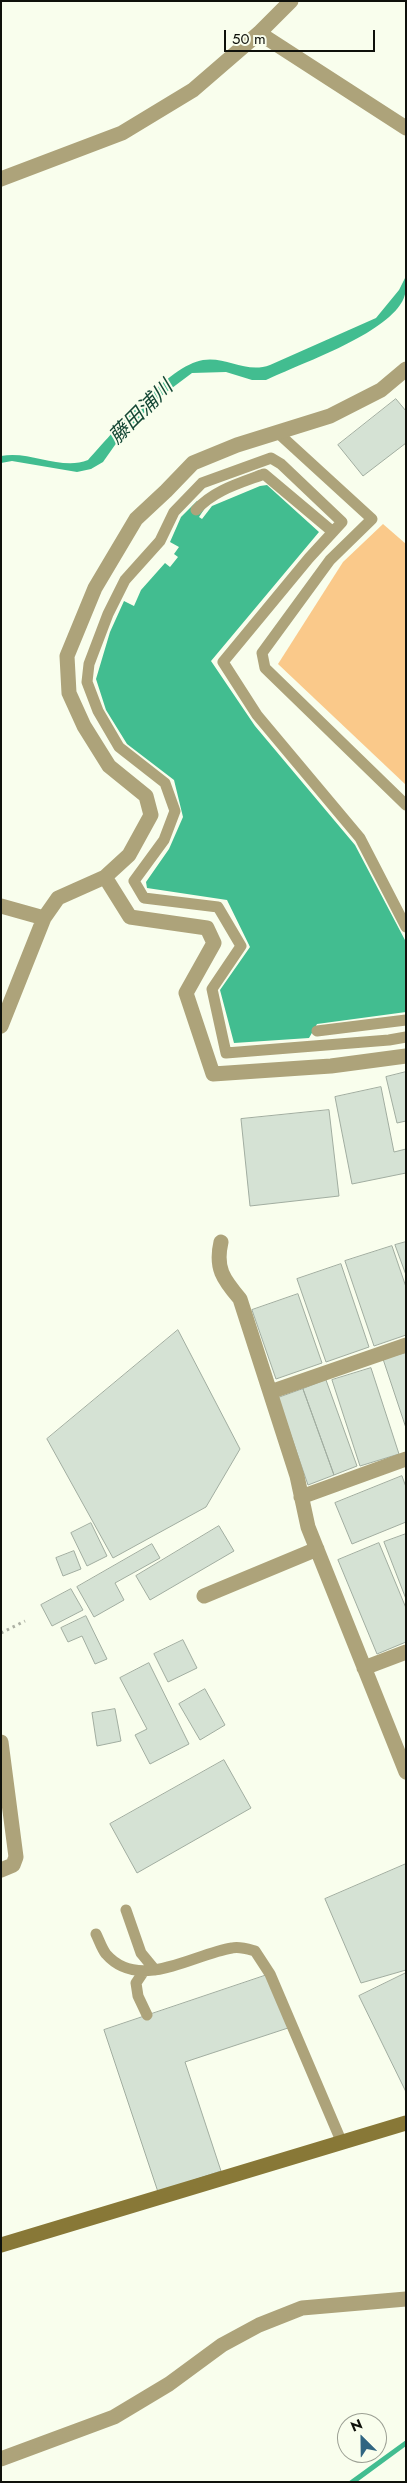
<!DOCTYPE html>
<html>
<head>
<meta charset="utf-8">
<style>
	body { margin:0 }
	#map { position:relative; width:407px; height:2483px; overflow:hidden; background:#f9feed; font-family:Jost,sans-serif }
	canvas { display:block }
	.frame { position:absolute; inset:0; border:2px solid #0f110b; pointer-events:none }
	.north { position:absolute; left:337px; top:2413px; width:50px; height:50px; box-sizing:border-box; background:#f9feed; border:1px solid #9b9f93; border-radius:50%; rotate:337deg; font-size:14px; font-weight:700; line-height:20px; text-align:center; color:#0f110b }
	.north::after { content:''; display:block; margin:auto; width:18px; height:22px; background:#306581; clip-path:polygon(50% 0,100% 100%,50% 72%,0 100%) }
	.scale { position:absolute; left:224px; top:30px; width:151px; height:22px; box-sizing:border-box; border:2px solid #0f110b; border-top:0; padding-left:6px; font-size:15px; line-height:18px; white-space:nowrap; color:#0f110b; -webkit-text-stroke:4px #f9feed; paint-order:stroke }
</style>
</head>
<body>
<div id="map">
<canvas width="407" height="2483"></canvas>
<div class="frame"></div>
<div class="north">N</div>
<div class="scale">50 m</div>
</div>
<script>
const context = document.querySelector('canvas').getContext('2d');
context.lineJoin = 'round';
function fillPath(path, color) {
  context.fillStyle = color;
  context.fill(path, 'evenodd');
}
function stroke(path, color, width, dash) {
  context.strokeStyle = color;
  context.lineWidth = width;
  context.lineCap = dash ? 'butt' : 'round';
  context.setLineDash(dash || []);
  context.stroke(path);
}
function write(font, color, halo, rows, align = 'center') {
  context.font = font + ' Jost,"Noto Sans JP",sans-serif';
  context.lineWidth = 4;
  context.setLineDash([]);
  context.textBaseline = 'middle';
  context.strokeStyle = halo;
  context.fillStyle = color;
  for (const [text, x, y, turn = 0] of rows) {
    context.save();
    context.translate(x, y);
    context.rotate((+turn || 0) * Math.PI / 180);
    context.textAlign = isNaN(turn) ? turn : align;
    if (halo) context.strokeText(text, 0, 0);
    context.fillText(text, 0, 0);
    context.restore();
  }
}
fillPath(new Path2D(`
	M 383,524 L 406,544 L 406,785 L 278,664 L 343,562 Z`), '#fac98a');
fillPath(new Path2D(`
	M 406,276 C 406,286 407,296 400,305 C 378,337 302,363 266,380 L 252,380 L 226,372 L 192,373 L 156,400 L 115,445 L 103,462 L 91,469 L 77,472 L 12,461 L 1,463 L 1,456 C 30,450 61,471 88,460 C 112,434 169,365 203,360 C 226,356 246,374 270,365 L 376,318 L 399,290 Z
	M 267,485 L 319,532 L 211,661 L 255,726 L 355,845 L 406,942 L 406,1012 L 317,1024 L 309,1038 L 234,1043 L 220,990 L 250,947 L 227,900 L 147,888 L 146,882 L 169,849 L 183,817 L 174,780 L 127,744 L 106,710 L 96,679 L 110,632 L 124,601 L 134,606 L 141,590 L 165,563 L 170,567 L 178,557 L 174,554 L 179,547 L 170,542 L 181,517 L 197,501 L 205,508 L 199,517 L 202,519 L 212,506 L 260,486 Z
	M 406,2440 L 406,2446 L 357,2482 L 348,2482 Z`), '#42bd90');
const building = new Path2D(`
	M 396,399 L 406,411 L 406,443 L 363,476 L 338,445 Z
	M 406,1072 L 406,1121 L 397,1123 L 386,1077 Z
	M 381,1087 L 394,1152 L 406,1149 L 406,1173 L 352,1184 L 335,1097 Z
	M 329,1110 L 339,1196 L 250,1206 L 241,1119 Z
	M 406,1242 L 406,1275 L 395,1245 Z
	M 392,1246 L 406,1287 L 406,1335 L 374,1346 L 345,1261 Z
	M 341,1264 L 369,1347 L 326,1362 L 297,1279 Z
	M 298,1294 L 322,1363 L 276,1379 L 252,1310 Z
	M 178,1330 L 240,1449 L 206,1507 L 113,1558 L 47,1439 Z
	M 406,1353 L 406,1428 L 383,1359 Z
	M 371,1368 L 399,1454 L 360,1466 L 332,1380 Z
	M 326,1380 L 357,1466 L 334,1475 L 303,1389 Z
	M 303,1389 L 334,1475 L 308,1485 L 278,1398 Z
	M 402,1476 L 406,1487 L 406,1522 L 352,1544 L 335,1503 Z
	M 91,1523 L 107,1556 L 87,1566 L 71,1533 Z
	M 219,1526 L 234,1551 L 150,1600 L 136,1576 Z
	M 406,1534 L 406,1599 L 384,1542 Z
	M 379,1543 L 406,1608 L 406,1642 L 377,1654 L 338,1560 Z
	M 152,1544 L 160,1558 L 115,1583 L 124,1600 L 94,1617 L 77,1587 Z
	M 74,1551 L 81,1569 L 63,1576 L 56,1558 Z
	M 71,1589 L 83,1610 L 52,1626 L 41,1605 Z
	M 86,1616 L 107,1659 L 95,1664 L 82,1636 L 68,1642 L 61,1628 Z
	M 183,1640 L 197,1668 L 168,1682 L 154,1654 Z
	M 149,1663 L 189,1744 L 150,1764 L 135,1735 L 147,1729 L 120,1678 Z
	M 205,1689 L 225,1725 L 200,1740 L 179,1704 Z
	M 115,1709 L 121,1741 L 97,1746 L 92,1713 Z
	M 224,1760 L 251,1808 L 137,1873 L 110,1824 Z
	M 406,1864 L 406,1970 L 361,1983 L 325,1899 Z
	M 406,1973 L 406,2092 L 359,1996 Z
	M 270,1974 L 288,2028 L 185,2062 L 221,2171 L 158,2192 L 104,2030 Z`);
fillPath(building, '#d5e2d4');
stroke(building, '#a1ada0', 1);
stroke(new Path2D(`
	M 1,1633 L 25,1621`), '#acb0a3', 3, [2.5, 4]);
stroke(new Path2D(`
	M 278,433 L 372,519 L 330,560 L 262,653 L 265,668 L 406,805
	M 196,510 C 214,490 240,483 264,474 L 333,532
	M 406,927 L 360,838 L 257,715 L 223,662 L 309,558 L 342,522 L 281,464 L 271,458 L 202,483 L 174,512 L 160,541 L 125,580 L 108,614 L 89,664 L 87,682 L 98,711 L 119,747 L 165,783 L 175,811 L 164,840 L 134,881 L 144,898 L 218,907 L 241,946 L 212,989 L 226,1053 L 389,1040 L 406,1037
	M 317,1031 L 406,1020
	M 126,1910 L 141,1953 L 155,1970
	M 96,1934 C 99,1940 102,1949 106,1954 C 139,1992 193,1954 232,1948 C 239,1946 248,1949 255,1951 L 270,1974 L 342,2143
	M 144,1971 L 136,1983 L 138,1996 L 147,2015`), '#ada37a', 11);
stroke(new Path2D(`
	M 259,33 L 406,128
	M 1,179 L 122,133 L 193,90 L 259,33 L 291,1
	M 105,877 L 130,917 L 207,928 L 214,943 L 186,993 L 213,1074 L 331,1066 L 406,1056
	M 1,906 L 44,918
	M 1,1026 L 44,918 L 58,898 L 105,877 L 129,855 L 151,815 L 146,796 L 109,766 L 84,726 L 69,693 L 67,656 L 95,588 L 136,519 L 166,491 L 193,463 L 237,445 L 330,416 L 381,390 L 406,369
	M 221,1242 C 215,1268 223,1279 240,1299 L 297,1476 L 308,1527 L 406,1772
	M 270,1392 L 406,1345
	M 301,1497 L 406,1459
	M 204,1596 L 317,1549
	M 364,1668 L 406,1652
	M 1,1742 L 16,1857 L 13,1865 L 1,1870
	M 1,2459 L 114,2417 L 169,2384 L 222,2345 L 259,2325 L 302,2308 L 406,2299`), '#ada37a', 15);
stroke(new Path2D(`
	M 1,2245 L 406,2123`), '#887837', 15);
write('italic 20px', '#144734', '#f9feed', [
	["藤田浦川",142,413,-45]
]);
</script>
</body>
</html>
